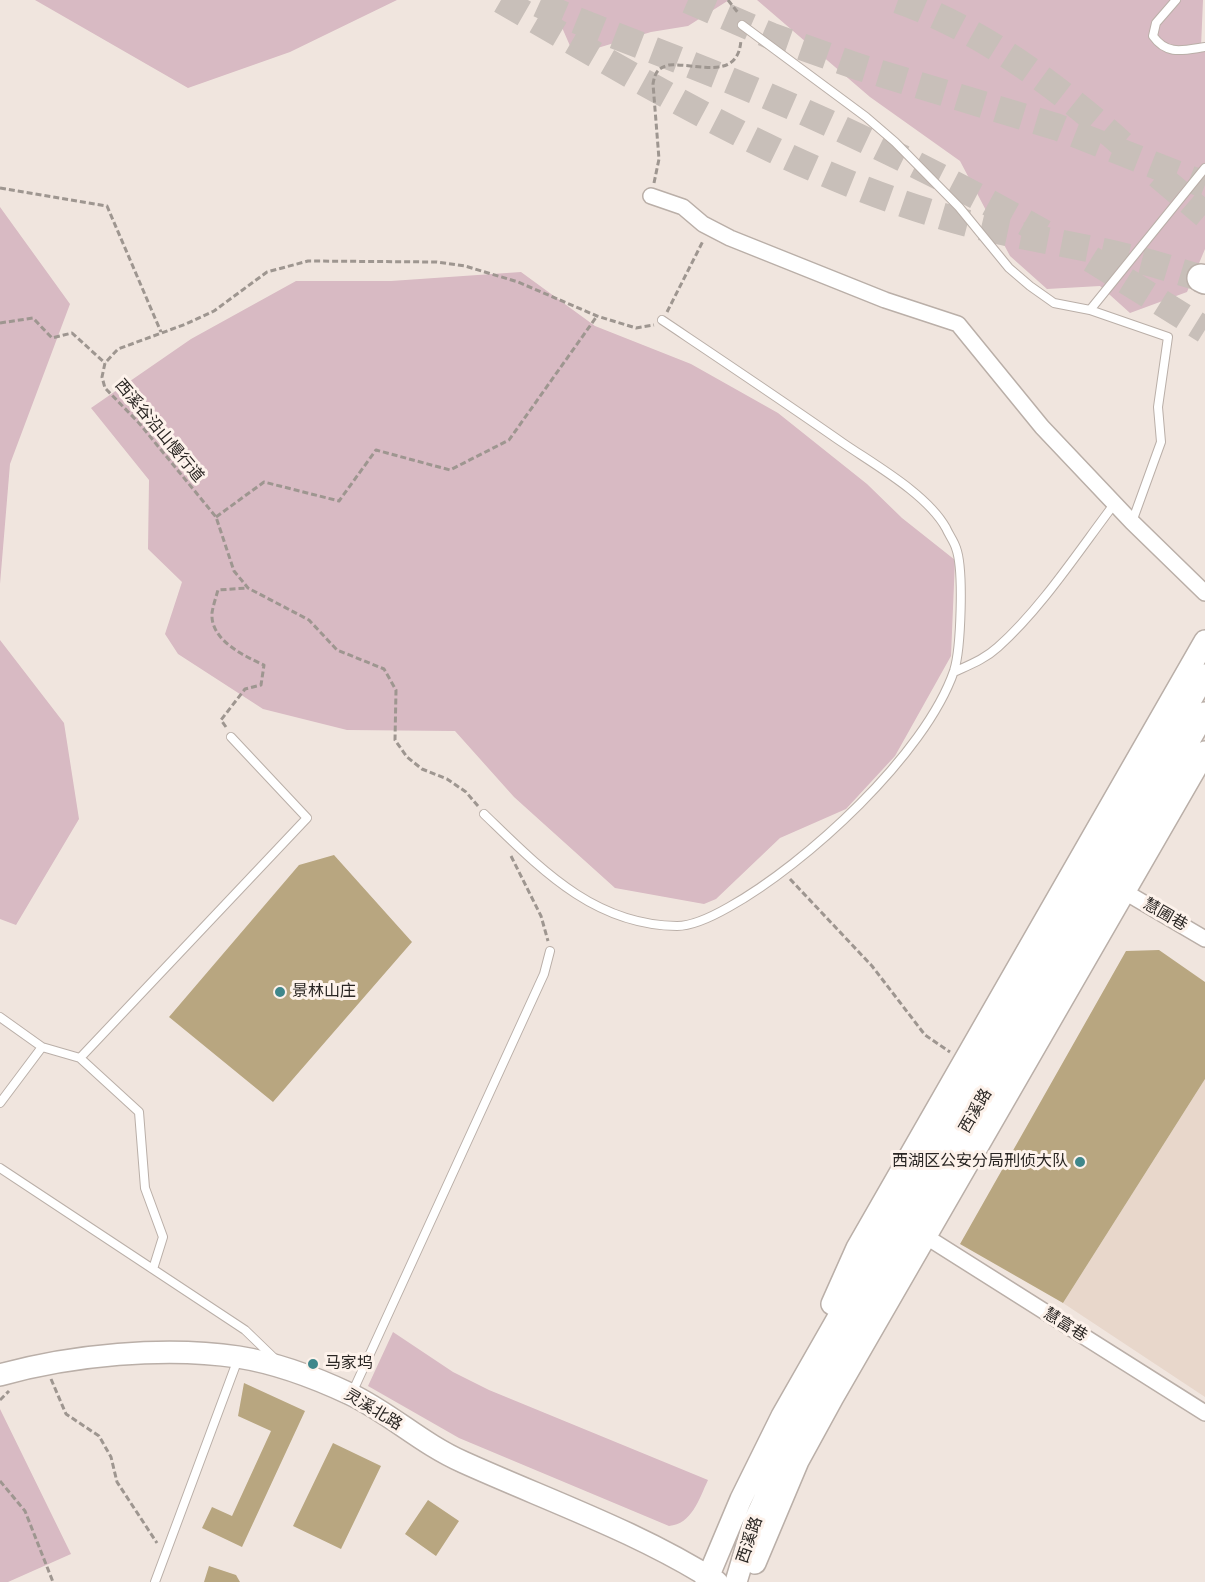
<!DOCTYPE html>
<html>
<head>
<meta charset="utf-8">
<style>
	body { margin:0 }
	canvas { display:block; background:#f0e5de }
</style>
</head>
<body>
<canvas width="1205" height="1582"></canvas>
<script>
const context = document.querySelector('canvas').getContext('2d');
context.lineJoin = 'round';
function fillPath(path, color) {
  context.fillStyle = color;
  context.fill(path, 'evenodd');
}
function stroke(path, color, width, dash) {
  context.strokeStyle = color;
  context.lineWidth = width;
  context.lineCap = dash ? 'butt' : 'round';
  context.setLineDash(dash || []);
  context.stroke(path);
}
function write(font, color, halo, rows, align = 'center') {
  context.font = font + ' "Fira Sans","Noto Sans SC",sans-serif';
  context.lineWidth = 6;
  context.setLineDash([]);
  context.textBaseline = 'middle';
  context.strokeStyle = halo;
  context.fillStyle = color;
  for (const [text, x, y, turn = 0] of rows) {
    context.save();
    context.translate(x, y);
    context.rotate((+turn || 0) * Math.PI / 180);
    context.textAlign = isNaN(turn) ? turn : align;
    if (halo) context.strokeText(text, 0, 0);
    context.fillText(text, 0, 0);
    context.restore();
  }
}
fillPath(new Path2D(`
	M 1205,1079 L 1205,1397 L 1063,1303 Z`), '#e8d7cb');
fillPath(new Path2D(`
	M 35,0 L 397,0 L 290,52 L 188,88 Z
	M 550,0 L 729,0 L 688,26 L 651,32 L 574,55 Z
	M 757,0 L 1203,0 L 1201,47 L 1205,51 L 1205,249 L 1187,292 L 1130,313 L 1100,286 L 1047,289 L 1010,256 L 960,161 L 870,97 Z
	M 0,207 L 70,304 L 10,464 L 0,584 Z
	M 521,272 L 595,326 L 691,364 L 778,413 L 867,484 L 902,518 L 955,560 L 951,656 L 895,756 L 846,809 L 780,838 L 716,899 L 704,904 L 615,888 L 514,797 L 455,731 L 347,730 L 263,709 L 178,654 L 165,634 L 182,582 L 148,549 L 149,480 L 91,408 L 191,339 L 296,281 L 391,281 Z
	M 0,640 L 64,723 L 79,819 L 16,925 L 0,919 Z
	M 393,1332 L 453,1372 L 489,1390 L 708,1480 C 699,1499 692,1524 669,1526 L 459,1438 L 368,1386 Z
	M 0,1409 L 71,1554 L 8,1582 L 0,1582 Z`), '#d8bac3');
fillPath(new Path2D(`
	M 334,855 L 412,942 L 273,1102 L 169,1017 L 299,865 Z
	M 1159,950 L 1205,982 L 1205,1079 L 1063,1303 L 960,1244 L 1126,951 Z
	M 244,1383 L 305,1411 L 242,1547 L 202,1528 L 212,1507 L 232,1516 L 271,1431 L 238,1416 Z
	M 333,1443 L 381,1466 L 341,1549 L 293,1526 Z
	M 428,1500 L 459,1521 L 436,1556 L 405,1534 Z
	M 209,1566 L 236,1575 L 240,1582 L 204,1582 Z`), '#b8a680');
stroke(new Path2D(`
	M 501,0 C 643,82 786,170 945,217 C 1007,236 1072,243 1135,259 C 1157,264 1179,272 1201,278
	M 688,0 L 771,36 L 859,67 L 1057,127 L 1205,185
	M 898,0 C 982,30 1056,85 1122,144
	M 539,4 C 601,32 666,54 729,80 C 837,124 943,176 1044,233
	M 1158,175 L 1205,215
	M 1091,259 L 1205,330`), '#c8bfb9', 27, [27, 14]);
const lane = new Path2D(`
	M 1176,0 L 1156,23 L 1153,36 C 1167,56 1184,50 1205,47
	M 742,25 L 866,117 L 895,142 L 959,207 L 1009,268 L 1030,286 L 1054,303 L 1090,310 L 1168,337 L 1158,407 L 1161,442 L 1132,522
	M 1090,310 L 1205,168
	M 954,672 C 969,665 985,659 998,647 C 1041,609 1080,549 1115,503
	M 484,814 C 540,868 593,925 677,926 C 694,926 715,915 729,907 C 806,864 925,755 954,671 C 961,649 964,569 956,548 C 954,541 949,535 946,528 C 927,494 875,465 843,443 C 783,401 723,361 662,320
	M 0,1017 L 42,1047
	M 80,1058 L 139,1112 L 145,1188 L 163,1237 L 153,1269
	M 0,1103 L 42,1047 L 80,1058 L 307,818 L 231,737
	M 0,1168 L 245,1330 L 274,1358
	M 352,1393 L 544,974 L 550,951
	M 155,1582 L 238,1359`);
const street = new Path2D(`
	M 651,196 L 683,207 L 703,224 L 730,238 L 885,300 L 958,324 L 1042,427 L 1132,522 L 1205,593
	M 1125,892 L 1205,939
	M 925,1236 L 1205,1413`);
const secondary = new Path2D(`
	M 832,1304 L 857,1248 L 1205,641
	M 0,1375 C 71,1355 165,1346 238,1357 C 276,1363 316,1378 350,1394 C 390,1413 422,1444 463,1462 C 547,1500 639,1532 717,1582
	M 755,1563 L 798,1461 L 833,1397 L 1205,752
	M 706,1582 L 741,1499 L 782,1416 L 1205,675
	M 736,1582 L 754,1522 L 811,1398 L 1205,713`);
const highway = new Path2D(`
	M 1201,278 L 1205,280`);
stroke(lane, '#baafa8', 10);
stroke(street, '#baafa8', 18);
stroke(secondary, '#baafa8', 24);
stroke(highway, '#baafa8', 30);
stroke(new Path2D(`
	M 728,0 L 739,14
	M 654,183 L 659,159 L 653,84 C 655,72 658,68 669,65 C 697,63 739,82 741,39
	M 0,188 L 107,206 L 161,332
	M 667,312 L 703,241
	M 0,323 L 33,318 L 52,338 L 72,333 L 105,363
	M 216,517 L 264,482 L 339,501 L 376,450 L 450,470 L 509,440 L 597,316
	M 226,727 L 221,720 L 245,689 L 261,685 L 264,665 C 244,656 210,640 212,613 C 213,606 216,597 218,590 L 247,588
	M 478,806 L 466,792 L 447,779 L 422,769 L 407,757 L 395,740 L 396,690 L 384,669 L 337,650 L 309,620 L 248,588 L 234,571 L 216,517 L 139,423 L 105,388 L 102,377 L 105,363 L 118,349 L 186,324 L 214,311 L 267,272 L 308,261 L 437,262 L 465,266 L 518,282 L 597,316 L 636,328 L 654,325
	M 511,856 L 541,916 L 548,941
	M 790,879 L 872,966 L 925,1035 L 950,1052
	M 51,1379 L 66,1414 L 99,1436 L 111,1457 L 117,1482 L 157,1543
	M 0,1400 L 9,1391
	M 0,1481 L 25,1511 L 53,1582`), '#9e9690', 3, [6, 3]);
stroke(lane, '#fff', 8);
stroke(street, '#fff', 15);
stroke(secondary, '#fff', 21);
stroke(highway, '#fff', 27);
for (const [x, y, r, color] of [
	[280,992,6,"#3f878b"],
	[1080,1162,6,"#3f878b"],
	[313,1364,6,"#3f878b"]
]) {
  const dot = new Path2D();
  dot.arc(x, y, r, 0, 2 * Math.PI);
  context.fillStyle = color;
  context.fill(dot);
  stroke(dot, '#fdf2eb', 2);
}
write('16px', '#2a2623', '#fdf2eb', [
	["西溪谷沿山慢行道",159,431,50],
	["慧圃巷",1165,915,30],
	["西溪路",976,1111,-60],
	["慧富巷",1065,1325,32],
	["灵溪北路",373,1410,31],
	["西溪路",750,1540,-71]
]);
write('16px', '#2a2623', '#fdf2eb', [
	["景林山庄",292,992],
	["西湖区公安分局刑侦大队",1068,1162,"right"],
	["马家坞",325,1364]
], 'left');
</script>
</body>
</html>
